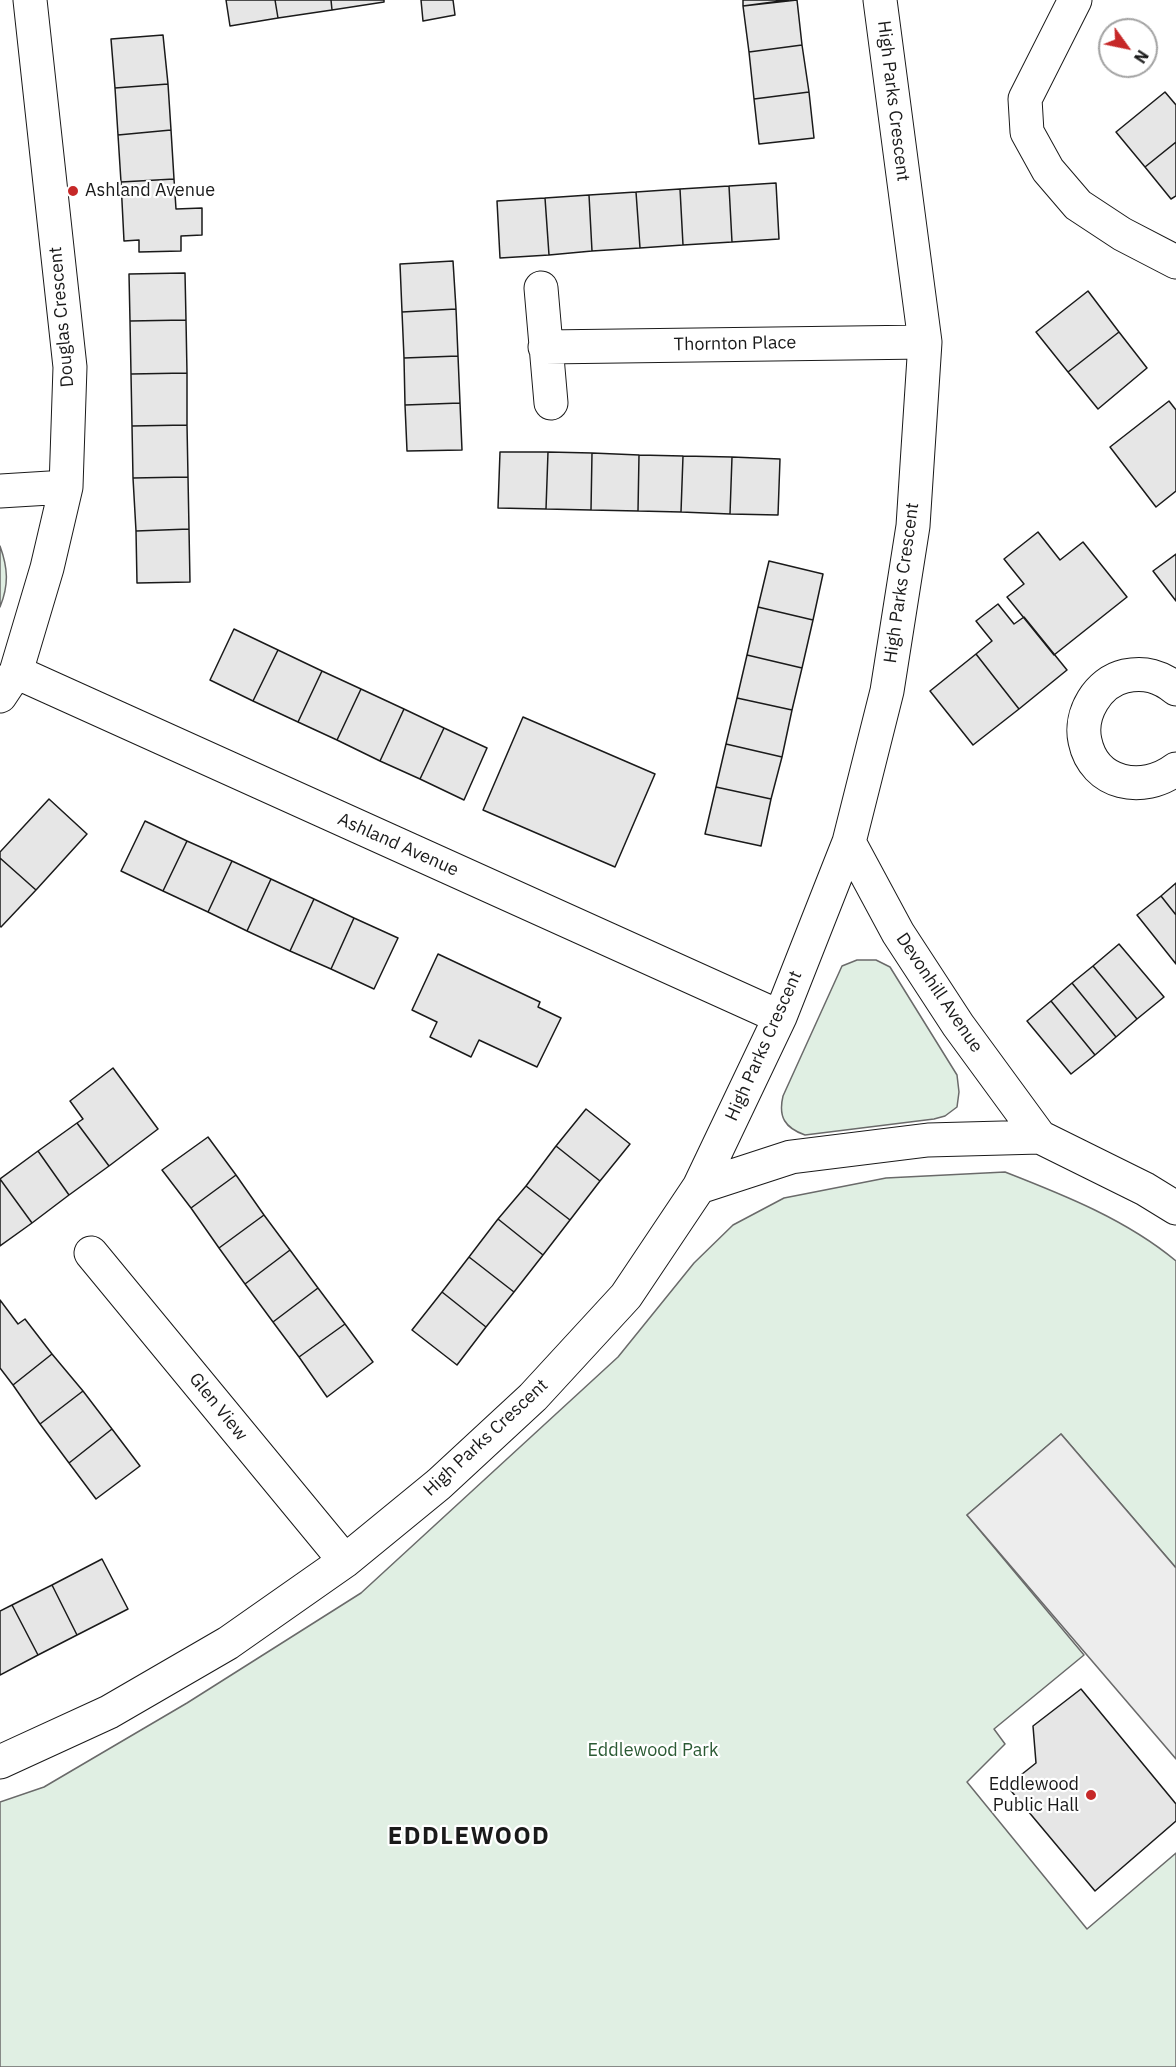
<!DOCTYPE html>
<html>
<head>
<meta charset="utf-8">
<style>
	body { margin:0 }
	#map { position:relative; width:1176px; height:2067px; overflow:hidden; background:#fff; font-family:"IBM Plex Sans",sans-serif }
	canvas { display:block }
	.north { position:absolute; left:1098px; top:18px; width:60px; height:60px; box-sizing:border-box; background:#fff; border:2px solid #a3a3a3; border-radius:50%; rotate:123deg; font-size:16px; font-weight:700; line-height:24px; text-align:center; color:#1a1a1a }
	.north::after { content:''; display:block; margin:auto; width:21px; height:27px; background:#c62828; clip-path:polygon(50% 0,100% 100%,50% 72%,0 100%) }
</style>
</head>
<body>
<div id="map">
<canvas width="1176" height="2067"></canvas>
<div class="north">N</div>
</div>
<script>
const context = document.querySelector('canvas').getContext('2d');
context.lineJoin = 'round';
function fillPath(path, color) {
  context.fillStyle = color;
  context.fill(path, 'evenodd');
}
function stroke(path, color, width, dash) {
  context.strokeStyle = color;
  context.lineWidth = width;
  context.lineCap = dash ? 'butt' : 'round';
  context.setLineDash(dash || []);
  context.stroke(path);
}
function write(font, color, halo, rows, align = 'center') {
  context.font = font + ' "IBM Plex Sans",sans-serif';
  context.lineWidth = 4.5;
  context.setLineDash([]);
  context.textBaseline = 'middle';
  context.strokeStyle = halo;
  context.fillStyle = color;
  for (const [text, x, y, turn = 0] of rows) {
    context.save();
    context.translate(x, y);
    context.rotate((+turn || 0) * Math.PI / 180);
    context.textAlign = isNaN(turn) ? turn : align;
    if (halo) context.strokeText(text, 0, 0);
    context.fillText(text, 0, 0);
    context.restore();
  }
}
const green = new Path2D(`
	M 0,546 C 8,568 9,585 0,607 Z
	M 857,960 L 876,960 L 890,967 L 957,1075 L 959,1092 L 957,1107 L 945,1116 L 934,1119 L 805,1135 C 785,1128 778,1117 783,1096 L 842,966 Z
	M 1005,1172 C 1064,1195 1127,1220 1176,1261 L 1176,1568 L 1061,1434 L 967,1515 L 1084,1655 L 994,1729 L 1005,1744 L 967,1782 L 1087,1929 L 1176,1853 L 1176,2067 L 0,2067 L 0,1802 L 44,1787 L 187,1703 L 361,1593 L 618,1357 L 694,1263 L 733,1225 L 784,1198 L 886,1178 Z`);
fillPath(green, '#e0efe3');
stroke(green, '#6a6a6a', 1.5);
const parking = new Path2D(`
	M 1061,1434 L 1176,1568 L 1176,1759 L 967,1515 Z`);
fillPath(parking, '#ededed');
stroke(parking, '#6a6a6a', 1.5);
const building = new Path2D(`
	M 226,0 L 275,0 L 278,18 L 230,26 Z
	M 275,0 L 331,0 L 332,10 L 278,18 Z
	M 331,0 L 384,0 L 384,2 L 332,10 Z
	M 421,0 L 453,0 L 455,15 L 423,21 Z
	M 743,0 L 788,0 L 743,6 Z
	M 797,0 L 802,45 L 749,52 L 743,6 Z
	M 163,35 L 168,84 L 115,88 L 111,39 Z
	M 802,45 L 809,92 L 754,99 L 749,52 Z
	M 168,84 L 171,130 L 118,135 L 115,88 Z
	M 809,92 L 814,138 L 759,144 L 754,99 Z
	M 1165,92 L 1176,105 L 1176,142 L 1145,167 L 1116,132 Z
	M 171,130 L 174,179 L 121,182 L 118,135 Z
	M 1176,142 L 1176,196 L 1171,199 L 1145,167 Z
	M 174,179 L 176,209 L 202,208 L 202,235 L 181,236 L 181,251 L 139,252 L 139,240 L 124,241 L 121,182 Z
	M 776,183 L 779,239 L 732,242 L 729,186 Z
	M 729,186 L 732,242 L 683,245 L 680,189 Z
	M 680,189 L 683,245 L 640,248 L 636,192 Z
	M 636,192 L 640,248 L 592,251 L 589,195 Z
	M 589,195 L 592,251 L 549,255 L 545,198 Z
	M 545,198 L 549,255 L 500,258 L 497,201 Z
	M 453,261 L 456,309 L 402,312 L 400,264 Z
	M 185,273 L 186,320 L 130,321 L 129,274 Z
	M 1088,291 L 1119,332 L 1068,372 L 1036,332 Z
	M 456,309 L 458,356 L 404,358 L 402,312 Z
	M 186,320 L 187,373 L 131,374 L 130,321 Z
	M 1119,332 L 1147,368 L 1098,409 L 1068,372 Z
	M 458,356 L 460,403 L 405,405 L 404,358 Z
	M 187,373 L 187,425 L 132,426 L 131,374 Z
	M 1169,401 L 1176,410 L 1176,491 L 1156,507 L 1110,447 Z
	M 460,403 L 462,450 L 407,451 L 405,405 Z
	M 187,425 L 188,477 L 133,478 L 132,426 Z
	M 500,452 L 548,452 L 546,509 L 498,508 Z
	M 548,452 L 592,453 L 591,510 L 546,509 Z
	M 592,453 L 639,455 L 638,511 L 591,510 Z
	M 639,455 L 683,456 L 681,512 L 638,511 Z
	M 683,456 L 732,457 L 730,514 L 681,512 Z
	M 732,457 L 780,459 L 778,515 L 730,514 Z
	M 188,477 L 189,529 L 136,531 L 133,478 Z
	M 189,529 L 190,582 L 137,583 L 136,531 Z
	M 1038,532 L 1060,560 L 1083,542 L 1127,597 L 1054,655 L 1007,597 L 1024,584 L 1004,559 Z
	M 1176,554 L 1176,601 L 1153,571 Z
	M 769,561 L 823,574 L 813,620 L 758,607 Z
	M 998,604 L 1014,624 L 1024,617 L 1067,670 L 1019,709 L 976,654 L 992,641 L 976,621 Z
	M 758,607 L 813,620 L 802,668 L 747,655 Z
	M 234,629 L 278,650 L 253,701 L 210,680 Z
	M 278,650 L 322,671 L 298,722 L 253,701 Z
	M 976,654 L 1019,709 L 973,745 L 930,691 Z
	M 747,655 L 802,668 L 792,710 L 737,698 Z
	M 322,671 L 361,689 L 337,740 L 298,722 Z
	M 361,689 L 404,709 L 380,761 L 337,740 Z
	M 737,698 L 792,710 L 782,757 L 726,744 Z
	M 404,709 L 444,728 L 420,779 L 380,761 Z
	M 523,717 L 655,774 L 615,867 L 483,810 Z
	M 444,728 L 487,748 L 464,800 L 420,779 Z
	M 726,744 L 782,757 L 771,799 L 716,787 Z
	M 716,787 L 771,799 L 761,846 L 705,834 Z
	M 49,799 L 87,834 L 36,890 L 0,858 L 0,852 Z
	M 145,821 L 187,841 L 163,891 L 121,871 Z
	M 187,841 L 232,861 L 208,912 L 163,891 Z
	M 0,858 L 36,890 L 1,927 L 0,926 Z
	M 232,861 L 271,879 L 247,931 L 208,912 Z
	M 271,879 L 314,899 L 290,951 L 247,931 Z
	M 1176,883 L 1176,915 L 1161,896 Z
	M 1161,896 L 1176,915 L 1176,964 L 1137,915 Z
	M 314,899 L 354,918 L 331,969 L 290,951 Z
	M 354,918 L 398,938 L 374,989 L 331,969 Z
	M 1119,944 L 1164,997 L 1137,1019 L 1093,966 Z
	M 438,954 L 540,1002 L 538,1007 L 561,1018 L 537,1067 L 479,1040 L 471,1057 L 430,1037 L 437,1022 L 412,1010 Z
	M 1093,966 L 1137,1019 L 1116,1037 L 1072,983 Z
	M 1072,983 L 1116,1037 L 1095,1055 L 1051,1001 Z
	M 1051,1001 L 1095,1055 L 1071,1074 L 1027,1021 Z
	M 113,1068 L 158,1129 L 109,1166 L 77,1123 L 83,1119 L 70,1101 Z
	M 586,1109 L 630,1144 L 600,1181 L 556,1146 Z
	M 77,1123 L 109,1166 L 69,1195 L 38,1151 Z
	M 208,1137 L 236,1175 L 191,1208 L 162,1170 Z
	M 556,1146 L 600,1181 L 570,1220 L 526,1186 Z
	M 38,1151 L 69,1195 L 32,1223 L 0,1179 Z
	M 236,1175 L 264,1215 L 219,1248 L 191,1208 Z
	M 0,1179 L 32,1223 L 0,1246 Z
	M 526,1186 L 570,1220 L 543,1255 L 498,1219 Z
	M 264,1215 L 290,1250 L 245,1284 L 219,1248 Z
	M 498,1219 L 543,1255 L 514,1292 L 469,1257 Z
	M 290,1250 L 318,1288 L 273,1322 L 245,1284 Z
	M 469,1257 L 514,1292 L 486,1327 L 442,1292 Z
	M 318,1288 L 345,1324 L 299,1357 L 273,1322 Z
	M 442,1292 L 486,1327 L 457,1365 L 412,1330 Z
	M 0,1300 L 18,1324 L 25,1319 L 52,1354 L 13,1385 L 0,1368 Z
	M 345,1324 L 373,1362 L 327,1397 L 299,1357 Z
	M 52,1354 L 83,1391 L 40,1424 L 13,1385 Z
	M 83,1391 L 112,1429 L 69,1463 L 40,1424 Z
	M 112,1429 L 140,1466 L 96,1499 L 69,1463 Z
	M 102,1559 L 128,1609 L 77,1635 L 52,1585 Z
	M 52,1585 L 77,1635 L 38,1655 L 12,1605 Z
	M 12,1605 L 38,1655 L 0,1675 L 0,1611 Z
	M 1081,1689 L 1176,1804 L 1176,1821 L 1095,1891 L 1007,1786 L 1036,1763 L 1033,1726 Z`);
fillPath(building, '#e6e6e6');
stroke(building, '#1a1a1a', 1.5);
const street = new Path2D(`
	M 1075,0 L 1025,99 L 1027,132 L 1048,170 L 1078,205 L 1122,234 L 1176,262
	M 541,288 L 551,403
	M 545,347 L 925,342
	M 0,491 L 66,487
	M 16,672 L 780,1017
	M 1176,689 C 1160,676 1145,672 1125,676 C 1098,682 1079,714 1085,741 C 1094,785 1143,794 1176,769
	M 0,696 L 16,672 L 47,568 L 66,487 L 70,367 L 30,0
	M 849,842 L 898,933 L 958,1025 L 1040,1137
	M 699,1187 L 791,1157 L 928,1140 L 1040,1137 L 1145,1189 L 1176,1208
	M 91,1253 L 345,1561
	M 0,1762 L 109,1712 L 228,1643 L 345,1561 L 439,1484 L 533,1397 L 626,1296 L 699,1187 L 780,1017 L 849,842 L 887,691 L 913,526 L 925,342 L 880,0`);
stroke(street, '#1a1a1a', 35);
stroke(street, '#fff', 33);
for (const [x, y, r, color] of [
	[73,191,6,"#c62828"],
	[1091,1795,6,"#c62828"]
]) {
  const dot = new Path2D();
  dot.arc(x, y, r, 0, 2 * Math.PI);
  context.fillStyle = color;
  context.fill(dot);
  stroke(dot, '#fff', 2);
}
write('18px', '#1a1a1a', '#fff', [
	["High Parks Crescent",893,101,83],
	["Douglas Crescent",62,317,-95],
	["Thornton Place",735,344,-1],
	["High Parks Crescent",902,583,-82],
	["Ashland Avenue",398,845,24],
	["Devonhill Avenue",939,993,56],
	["High Parks Crescent",764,1046,-66],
	["Glen View",218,1407,51],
	["High Parks Crescent",486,1438,-43]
]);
write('18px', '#1a1a1a', '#fff', [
	["Ashland Avenue",85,191],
	["Eddlewood",1079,1785,"right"],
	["Public Hall",1079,1806,"right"]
], 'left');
write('18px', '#2b5a34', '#fff', [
	["Eddlewood Park",653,1751]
]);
context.letterSpacing = '1.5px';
write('bold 24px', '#1a1a1a', '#fff', [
	["EDDLEWOOD",469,1837]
]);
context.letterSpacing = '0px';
</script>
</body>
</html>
